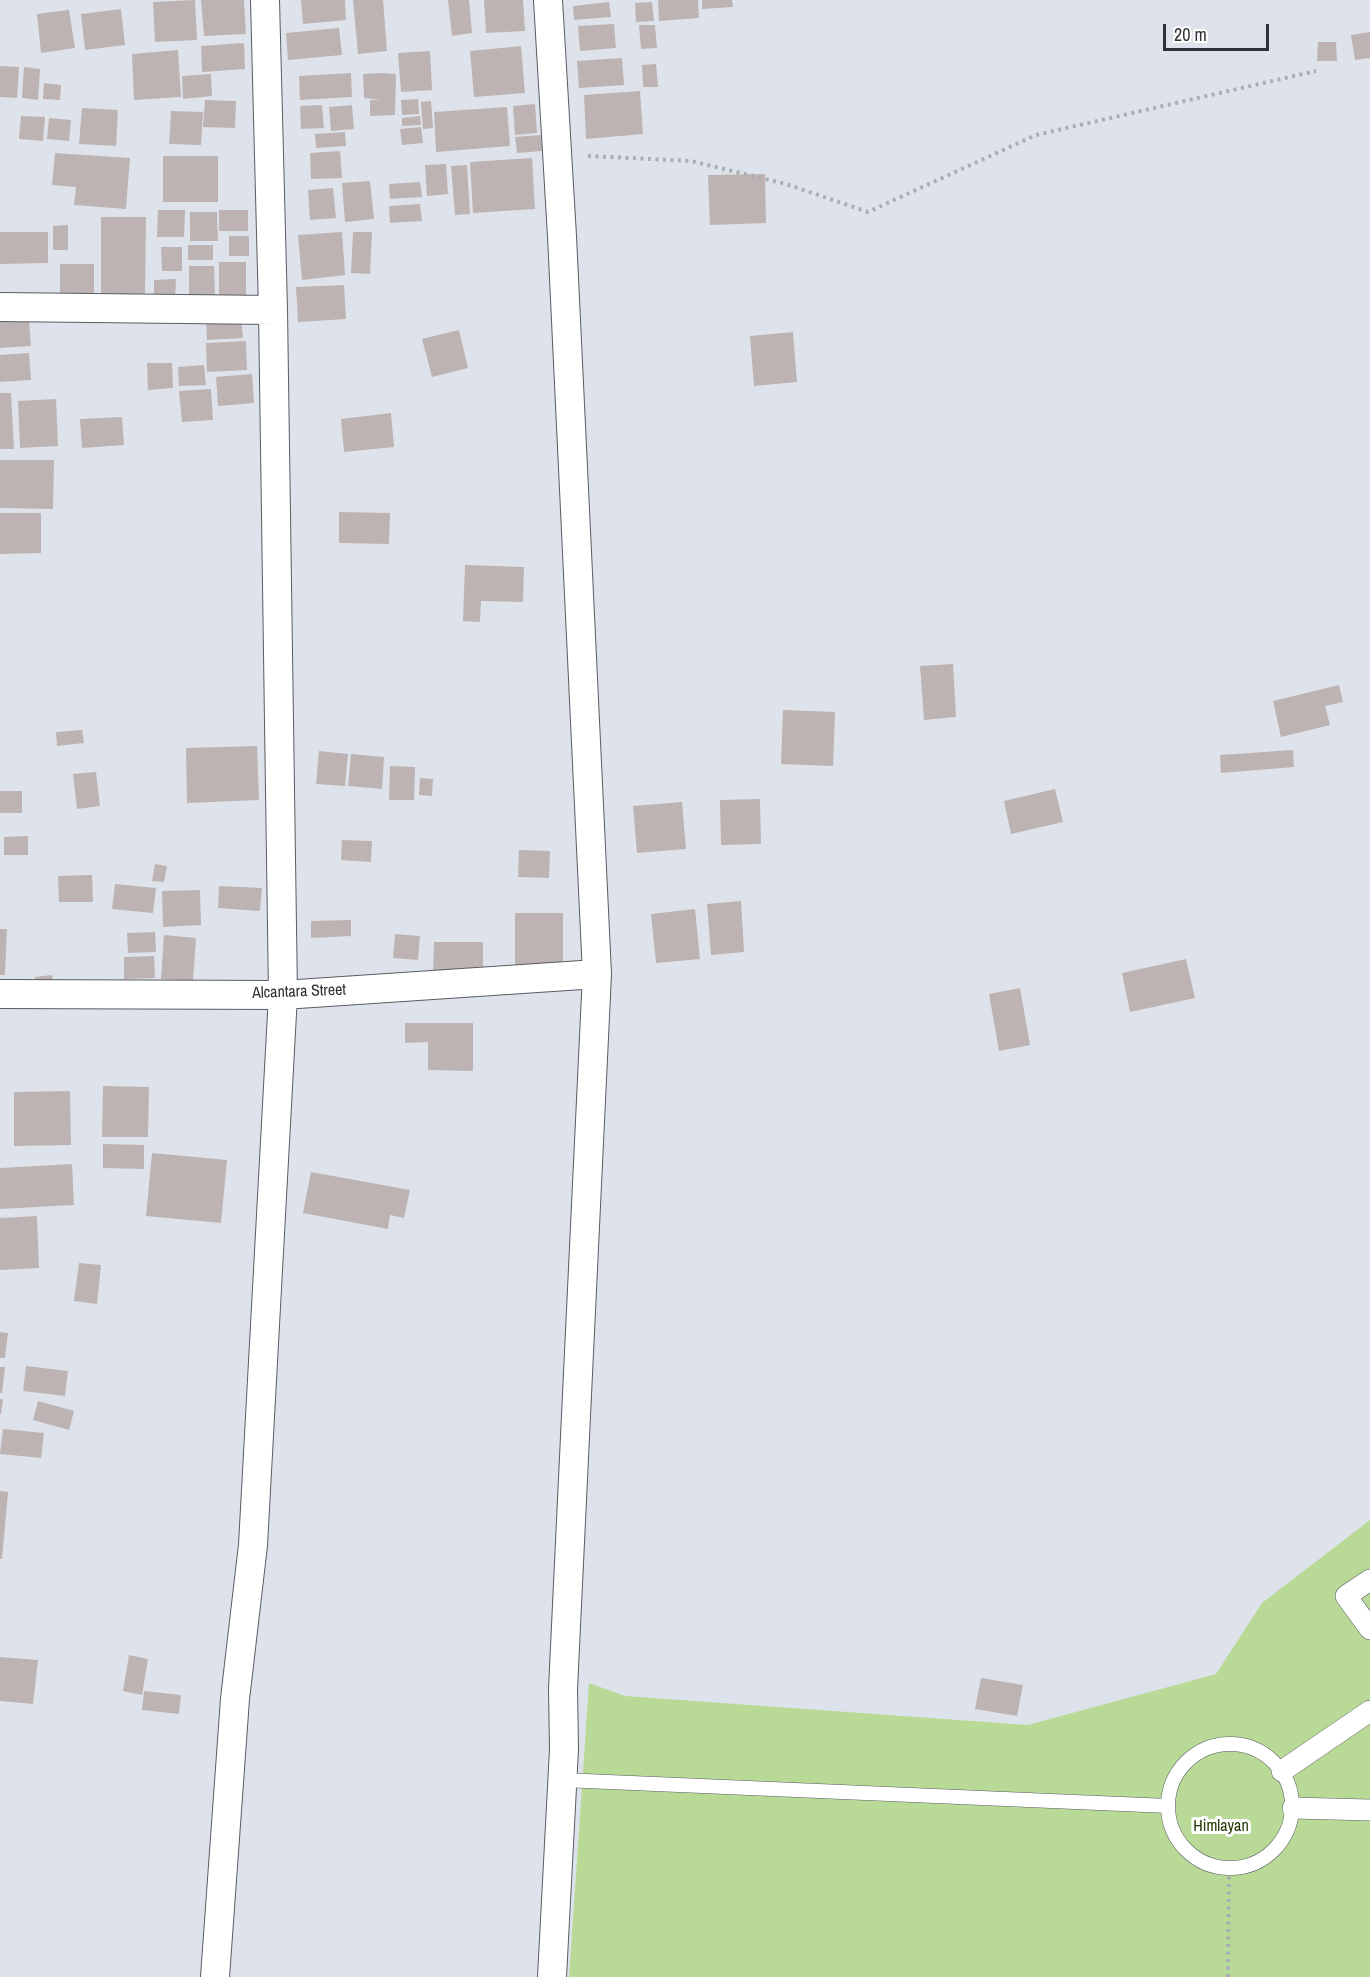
<!DOCTYPE html>
<html>
<head>
<meta charset="utf-8">
<style>
	body { margin:0 }
	#map { position:relative; width:1370px; height:1977px; overflow:hidden; background:#dee3eb; font-family:"Archivo Narrow",sans-serif }
	canvas { display:block }
	.scale { position:absolute; left:1163px; top:24px; width:106px; height:27px; box-sizing:border-box; border:3px solid #303135; border-top:0; padding-left:8px; font-size:18px; line-height:21px; white-space:nowrap; color:#303135; -webkit-text-stroke:4px #fff; paint-order:stroke }
</style>
</head>
<body>
<div id="map">
<canvas width="1370" height="1977"></canvas>
<div class="scale">20 m</div>
</div>
<script>
const context = document.querySelector('canvas').getContext('2d');
context.lineJoin = 'round';
function fillPath(path, color) {
  context.fillStyle = color;
  context.fill(path, 'evenodd');
}
function stroke(path, color, width, dash) {
  context.strokeStyle = color;
  context.lineWidth = width;
  context.lineCap = dash ? 'butt' : 'round';
  context.setLineDash(dash || []);
  context.stroke(path);
}
function write(font, color, halo, rows, align = 'center') {
  context.font = font + ' "Archivo Narrow",sans-serif';
  context.lineWidth = 6;
  context.setLineDash([]);
  context.textBaseline = 'middle';
  context.strokeStyle = halo;
  context.fillStyle = color;
  for (const [text, x, y, turn = 0] of rows) {
    context.save();
    context.translate(x, y);
    context.rotate((+turn || 0) * Math.PI / 180);
    context.textAlign = isNaN(turn) ? turn : align;
    if (halo) context.strokeText(text, 0, 0);
    context.fillText(text, 0, 0);
    context.restore();
  }
}
fillPath(new Path2D(`
	M 1370,1520 L 1370,1977 L 569,1977 L 589,1683 L 625,1696 L 1028,1725 L 1216,1674 L 1262,1603 Z`), '#b9da96');
fillPath(new Path2D(`
	M 195,0 L 197,40 L 155,42 L 153,2 Z
	M 201,0 L 244,0 L 246,34 L 204,36 Z
	M 301,0 L 345,0 L 346,20 L 303,24 Z
	M 353,0 L 383,0 L 387,51 L 358,54 Z
	M 448,0 L 469,0 L 472,33 L 452,36 Z
	M 484,0 L 523,0 L 525,31 L 486,33 Z
	M 658,0 L 698,0 L 699,18 L 659,21 Z
	M 702,0 L 732,0 L 733,7 L 702,9 Z
	M 609,2 L 611,17 L 574,20 L 573,6 Z
	M 652,2 L 654,21 L 636,22 L 635,3 Z
	M 121,9 L 125,45 L 85,50 L 81,14 Z
	M 69,10 L 75,48 L 41,53 L 37,14 Z
	M 614,24 L 616,48 L 580,51 L 578,26 Z
	M 639,25 L 655,25 L 657,48 L 641,49 Z
	M 339,28 L 342,55 L 288,60 L 286,33 Z
	M 1370,32 L 1370,58 L 1355,60 L 1351,35 Z
	M 1318,42 L 1336,42 L 1337,61 L 1317,61 Z
	M 244,43 L 245,69 L 202,72 L 201,46 Z
	M 521,46 L 525,93 L 474,97 L 470,51 Z
	M 178,50 L 181,97 L 134,100 L 132,54 Z
	M 430,51 L 432,90 L 401,92 L 398,53 Z
	M 622,58 L 624,85 L 579,88 L 577,61 Z
	M 656,64 L 658,87 L 643,87 L 642,65 Z
	M 0,66 L 19,67 L 17,98 L 0,97 Z
	M 24,67 L 40,69 L 38,100 L 22,98 Z
	M 351,73 L 352,97 L 300,100 L 299,76 Z
	M 383,73 L 396,74 L 395,115 L 370,116 L 370,100 L 381,100 L 364,98 L 363,74 Z
	M 211,74 L 212,96 L 183,99 L 182,76 Z
	M 44,83 L 61,85 L 60,100 L 43,99 Z
	M 640,91 L 643,134 L 586,139 L 584,95 Z
	M 418,99 L 419,114 L 402,115 L 401,100 Z
	M 205,100 L 236,101 L 235,128 L 203,127 Z
	M 431,101 L 433,128 L 423,129 L 421,102 Z
	M 535,104 L 537,133 L 515,135 L 513,106 Z
	M 322,105 L 324,128 L 301,129 L 300,106 Z
	M 352,105 L 354,129 L 331,131 L 329,107 Z
	M 507,107 L 510,146 L 436,152 L 434,112 Z
	M 82,108 L 118,110 L 116,146 L 79,144 Z
	M 171,111 L 203,112 L 201,145 L 169,144 Z
	M 21,116 L 45,117 L 43,141 L 19,139 Z
	M 420,116 L 421,125 L 402,126 L 402,118 Z
	M 49,118 L 71,120 L 69,141 L 47,139 Z
	M 421,127 L 423,143 L 402,145 L 400,129 Z
	M 345,132 L 346,146 L 316,148 L 315,134 Z
	M 541,135 L 542,151 L 517,153 L 515,137 Z
	M 340,151 L 342,178 L 311,179 L 310,153 Z
	M 55,153 L 130,158 L 126,209 L 74,205 L 76,187 L 52,185 Z
	M 163,156 L 218,156 L 218,202 L 163,202 Z
	M 532,158 L 535,209 L 473,213 L 470,162 Z
	M 446,164 L 448,194 L 427,196 L 425,165 Z
	M 467,165 L 470,214 L 455,215 L 451,166 Z
	M 765,174 L 766,223 L 710,225 L 708,175 Z
	M 370,181 L 374,219 L 345,222 L 342,183 Z
	M 420,182 L 422,197 L 390,199 L 389,184 Z
	M 333,188 L 336,218 L 310,220 L 308,190 Z
	M 420,204 L 422,221 L 390,223 L 389,206 Z
	M 158,210 L 185,210 L 184,237 L 157,237 Z
	M 219,210 L 248,210 L 248,231 L 219,231 Z
	M 190,212 L 217,212 L 218,241 L 190,241 Z
	M 101,217 L 146,217 L 145,295 L 101,296 Z
	M 68,225 L 68,250 L 53,250 L 53,226 Z
	M 0,232 L 48,232 L 48,263 L 0,264 Z
	M 342,232 L 345,275 L 302,280 L 298,235 Z
	M 353,232 L 372,232 L 370,274 L 351,273 Z
	M 229,236 L 249,236 L 249,256 L 229,256 Z
	M 188,245 L 213,245 L 213,260 L 188,260 Z
	M 161,247 L 182,247 L 182,271 L 162,271 Z
	M 219,262 L 246,262 L 246,299 L 219,299 Z
	M 60,264 L 94,264 L 94,303 L 60,304 Z
	M 189,266 L 214,266 L 215,299 L 189,299 Z
	M 176,279 L 175,301 L 154,301 L 154,280 Z
	M 344,285 L 346,319 L 298,322 L 296,287 Z
	M 241,317 L 243,338 L 207,340 L 206,319 Z
	M 29,320 L 31,346 L 0,348 L 0,322 Z
	M 459,330 L 468,368 L 432,377 L 422,339 Z
	M 793,332 L 797,382 L 754,386 L 750,336 Z
	M 246,341 L 247,370 L 207,372 L 206,343 Z
	M 29,353 L 31,380 L 0,382 L 0,355 Z
	M 147,363 L 172,363 L 173,388 L 148,390 Z
	M 204,365 L 206,385 L 179,386 L 178,367 Z
	M 252,374 L 254,403 L 218,406 L 216,377 Z
	M 211,389 L 213,420 L 182,422 L 179,391 Z
	M 0,393 L 11,393 L 14,449 L 0,449 Z
	M 56,399 L 58,446 L 20,448 L 18,401 Z
	M 391,413 L 394,447 L 344,452 L 341,419 Z
	M 122,417 L 124,445 L 82,448 L 80,419 Z
	M 0,460 L 54,460 L 53,509 L 0,508 Z
	M 339,512 L 390,513 L 389,544 L 339,543 Z
	M 0,513 L 41,513 L 41,553 L 0,554 Z
	M 465,565 L 524,567 L 523,602 L 481,601 L 480,622 L 463,621 Z
	M 953,664 L 956,717 L 924,720 L 920,666 Z
	M 1339,685 L 1343,702 L 1325,706 L 1330,725 L 1281,737 L 1273,701 Z
	M 783,710 L 835,712 L 833,766 L 781,764 Z
	M 82,730 L 84,743 L 57,746 L 56,732 Z
	M 257,746 L 259,800 L 187,803 L 186,748 Z
	M 1293,750 L 1294,767 L 1221,773 L 1220,755 Z
	M 319,751 L 348,754 L 345,786 L 316,784 Z
	M 351,754 L 384,757 L 382,789 L 348,786 Z
	M 390,766 L 415,767 L 414,800 L 389,800 Z
	M 96,772 L 100,806 L 77,809 L 73,774 Z
	M 420,778 L 433,779 L 432,796 L 419,795 Z
	M 1055,789 L 1063,822 L 1011,834 L 1004,801 Z
	M 0,791 L 22,791 L 22,813 L 0,813 Z
	M 760,799 L 761,844 L 721,845 L 720,800 Z
	M 682,802 L 686,849 L 637,853 L 633,806 Z
	M 28,836 L 28,855 L 4,855 L 4,837 Z
	M 342,840 L 372,841 L 371,862 L 341,860 Z
	M 519,850 L 550,851 L 549,878 L 518,877 Z
	M 155,864 L 167,866 L 164,882 L 152,881 Z
	M 92,875 L 93,902 L 59,902 L 58,876 Z
	M 115,884 L 156,888 L 153,913 L 112,909 Z
	M 219,886 L 262,888 L 260,911 L 218,908 Z
	M 200,890 L 201,925 L 163,927 L 162,891 Z
	M 741,901 L 744,952 L 711,955 L 707,904 Z
	M 695,909 L 700,959 L 656,963 L 651,914 Z
	M 515,913 L 563,913 L 563,965 L 515,965 Z
	M 351,920 L 351,936 L 311,938 L 311,921 Z
	M 0,929 L 7,929 L 5,975 L 0,975 Z
	M 155,932 L 156,952 L 128,953 L 127,933 Z
	M 395,934 L 420,936 L 418,960 L 393,958 Z
	M 164,935 L 196,938 L 193,981 L 161,979 Z
	M 434,942 L 483,942 L 483,975 L 433,975 Z
	M 154,956 L 155,978 L 124,979 L 124,957 Z
	M 1186,959 L 1195,998 L 1130,1012 L 1122,973 Z
	M 52,975 L 54,988 L 37,991 L 35,977 Z
	M 1020,988 L 1030,1045 L 999,1051 L 989,994 Z
	M 405,1023 L 473,1023 L 473,1071 L 428,1070 L 428,1042 L 405,1043 Z
	M 103,1086 L 149,1087 L 148,1137 L 102,1137 Z
	M 70,1091 L 71,1145 L 14,1146 L 14,1092 Z
	M 103,1144 L 144,1145 L 144,1169 L 103,1168 Z
	M 152,1153 L 227,1160 L 221,1223 L 146,1216 Z
	M 72,1164 L 74,1205 L 0,1209 L 0,1168 Z
	M 311,1172 L 410,1190 L 404,1218 L 390,1215 L 388,1229 L 303,1213 Z
	M 37,1216 L 39,1268 L 0,1270 L 0,1218 Z
	M 79,1263 L 101,1265 L 97,1304 L 74,1301 Z
	M 0,1332 L 8,1333 L 5,1358 L 0,1358 Z
	M 26,1366 L 68,1371 L 65,1396 L 23,1391 Z
	M 0,1367 L 5,1367 L 2,1393 L 0,1393 Z
	M 0,1399 L 3,1399 L 1,1414 L 0,1414 Z
	M 38,1401 L 74,1411 L 69,1430 L 33,1420 Z
	M 3,1429 L 44,1433 L 41,1458 L 0,1454 Z
	M 0,1491 L 8,1492 L 2,1559 L 0,1559 Z
	M 129,1655 L 148,1659 L 142,1695 L 123,1691 Z
	M 0,1657 L 38,1660 L 33,1704 L 0,1701 Z
	M 981,1678 L 1023,1685 L 1017,1716 L 975,1709 Z
	M 144,1691 L 181,1695 L 179,1714 L 142,1710 Z`), '#bdb3b2');
const service = new Path2D(`
	M1168 1806a62 62 0 1 1 124 0a62 62 0 1 1-124 0Z
	M 562,1780 L 1168,1806`);
const pedestrian = new Path2D(`
	M 1370,1580 L 1346,1596 L 1370,1629
	M 1282,1771 L 1370,1711
	M 1293,1808 L 1370,1810`);
const minor = new Path2D(`
	M 548,0 L 562,236 L 597,974 L 563,1689 L 564,1749 L 552,1977
	M 0,307 L 273,310
	M 0,994 L 283,995 L 597,974
	M 215,1977 L 235,1699 L 253,1545 L 283,995 L 273,310 L 265,0`);
stroke(service, '#585c63', 15);
stroke(pedestrian, '#585c63', 22);
stroke(minor, '#585c63', 30);
stroke(new Path2D(`
	M 588,156 L 691,161 L 786,184 L 868,212 L 1036,135 L 1316,71
	M 1228,1977 L 1229,1867`), '#aaaeb4', 4, [3, 4.5]);
stroke(service, '#fff', 14);
stroke(pedestrian, '#fff', 21);
stroke(minor, '#fff', 28);
write('16px', '#303135', '#fff', [
	["Alcantara Street",299,992,-2]
]);
write('16px', '#233702', '#fff', [
	["Himlayan",1221,1827]
]);
</script>
</body>
</html>
